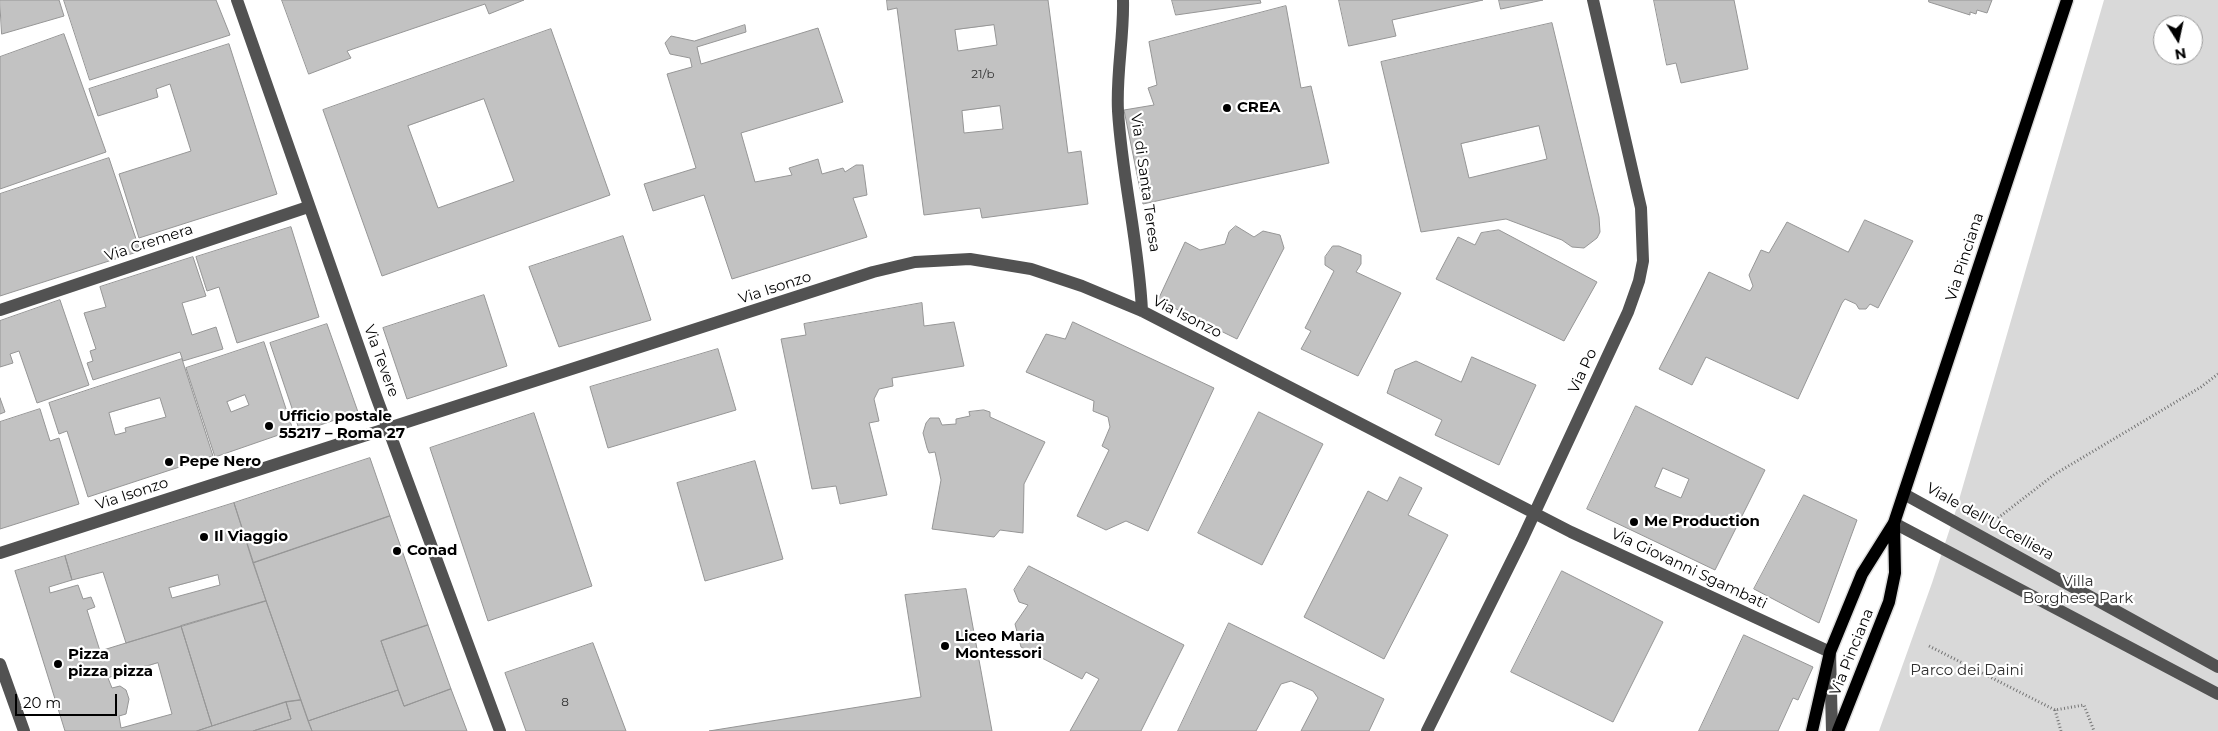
<!DOCTYPE html>
<html>
<head>
<meta charset="utf-8">
<style>
	body { margin:0 }
	#map { position:relative; width:2218px; height:731px; overflow:hidden; background:#fff; font-family:Montserrat,sans-serif }
	canvas { display:block }
	.north { position:absolute; left:2153px; top:15px; width:50px; height:50px; box-sizing:border-box; background:#fff; border:1px solid #999; border-radius:50%; rotate:170deg; font-size:14px; font-weight:700; line-height:20px; text-align:center; color:#000 }
	.north::after { content:''; display:block; margin:auto; width:18px; height:22px; background:#000; clip-path:polygon(50% 0,100% 100%,50% 72%,0 100%) }
	.scale { position:absolute; left:15px; top:694px; width:102px; height:22px; box-sizing:border-box; border:2px solid #000; border-top:0; padding-left:6px; font-size:15px; line-height:18px; white-space:nowrap; color:#000; -webkit-text-stroke:4px #fff; paint-order:stroke }
</style>
</head>
<body>
<div id="map">
<canvas width="2218" height="731"></canvas>
<div class="north">N</div>
<div class="scale">20 m</div>
</div>
<script>
const context = document.querySelector('canvas').getContext('2d');
context.lineJoin = 'round';
function fillPath(path, color) {
  context.fillStyle = color;
  context.fill(path, 'evenodd');
}
function stroke(path, color, width, dash) {
  context.strokeStyle = color;
  context.lineWidth = width;
  context.lineCap = dash ? 'butt' : 'round';
  context.setLineDash(dash || []);
  context.stroke(path);
}
function write(font, color, halo, rows, align = 'center') {
  context.font = font + ' Montserrat,sans-serif';
  context.lineWidth = 4.5;
  context.setLineDash([]);
  context.textBaseline = 'middle';
  context.strokeStyle = halo;
  context.fillStyle = color;
  for (const [text, x, y, turn = 0] of rows) {
    context.save();
    context.translate(x, y);
    context.rotate((+turn || 0) * Math.PI / 180);
    context.textAlign = isNaN(turn) ? turn : align;
    if (halo) context.strokeText(text, 0, 0);
    context.fillText(text, 0, 0);
    context.restore();
  }
}
fillPath(new Path2D(`
	M 2104,0 L 2218,0 L 2218,731 L 1879,731 L 1932,583 L 1956,510 ZM 2163,25 L 2193,25 L 2193,55 L 2163,55 Z`), '#d9d9d9');
const building = new Path2D(`
	M 0,0 L 59,0 L 64,16 L 2,34 Z
	M 64,0 L 216,0 L 230,35 L 90,80 Z
	M 282,0 L 524,0 L 489,14 L 485,4 L 347,51 L 351,58 L 309,74 Z
	M 887,0 L 1048,0 L 1068,153 L 1081,151 L 1088,204 L 982,218 L 980,208 L 924,215 L 897,8 L 888,10 ZM 994,25 L 997,45 L 958,51 L 955,30 ZM 1000,106 L 1003,129 L 964,133 L 962,111 Z
	M 1172,0 L 1260,0 L 1261,3 L 1176,15 Z
	M 1339,0 L 1483,0 L 1392,20 L 1396,36 L 1349,46 Z
	M 1499,0 L 1543,0 L 1501,9 Z
	M 1654,0 L 1734,0 L 1748,69 L 1681,83 L 1676,63 L 1667,65 Z
	M 1929,0 L 1992,0 L 1987,13 L 1977,10 L 1976,14 L 1970,12 L 1970,15 L 1929,2 Z
	M 1286,6 L 1301,88 L 1311,86 L 1329,163 L 1143,204 L 1124,110 L 1154,105 L 1148,88 L 1157,85 L 1149,42 Z
	M 1552,23 L 1599,217 L 1600,232 L 1597,238 L 1584,248 L 1572,247 L 1562,240 L 1506,219 L 1421,232 L 1381,62 ZM 1539,126 L 1547,159 L 1469,178 L 1461,144 Z
	M 745,25 L 746,32 L 697,47 L 701,64 L 818,28 L 843,102 L 741,133 L 755,182 L 792,175 L 789,168 L 818,159 L 822,174 L 843,168 L 845,172 L 856,165 L 863,165 L 867,195 L 853,198 L 867,237 L 732,279 L 704,195 L 653,211 L 644,184 L 696,168 L 667,74 L 692,67 L 690,58 L 670,54 L 665,43 L 671,36 L 694,41 Z
	M 551,29 L 610,195 L 382,276 L 323,110 ZM 484,99 L 514,181 L 438,208 L 408,126 Z
	M 64,34 L 106,152 L 0,189 L 0,57 Z
	M 229,44 L 277,194 L 139,238 L 119,174 L 191,151 L 170,84 L 156,89 L 158,97 L 98,116 L 89,89 Z
	M 109,158 L 140,251 L 0,296 L 0,194 Z
	M 1865,220 L 1913,241 L 1878,308 L 1870,304 L 1866,309 L 1859,309 L 1856,304 L 1845,299 L 1842,303 L 1798,399 L 1706,357 L 1692,385 L 1659,369 L 1709,272 L 1750,291 L 1753,286 L 1749,275 L 1761,250 L 1769,253 L 1787,222 L 1848,252 Z
	M 1236,226 L 1254,237 L 1263,231 L 1280,235 L 1284,248 L 1237,339 L 1158,300 L 1185,242 L 1200,250 L 1225,244 L 1229,232 Z
	M 291,227 L 319,317 L 237,343 L 219,287 L 207,291 L 196,257 Z
	M 1499,230 L 1597,282 L 1564,341 L 1436,279 L 1458,237 L 1475,245 L 1481,233 Z
	M 623,236 L 651,320 L 559,347 L 529,267 Z
	M 1333,246 L 1339,246 L 1361,255 L 1361,264 L 1356,272 L 1401,293 L 1358,376 L 1301,349 L 1311,331 L 1305,328 L 1334,271 L 1325,265 L 1325,257 Z
	M 193,257 L 206,296 L 182,303 L 192,335 L 216,327 L 223,349 L 183,361 L 180,352 L 93,380 L 87,363 L 93,361 L 90,351 L 96,349 L 84,313 L 106,307 L 100,287 Z
	M 484,295 L 507,366 L 407,399 L 383,328 Z
	M 60,300 L 89,385 L 37,403 L 19,351 L 10,354 L 13,363 L 0,367 L 0,321 Z
	M 922,303 L 924,326 L 954,322 L 964,366 L 892,378 L 893,386 L 879,389 L 874,399 L 879,421 L 869,423 L 887,495 L 840,504 L 836,486 L 812,489 L 781,339 L 806,335 L 804,324 Z
	M 1073,322 L 1214,388 L 1148,531 L 1126,521 L 1106,530 L 1077,516 L 1109,450 L 1102,446 L 1110,427 L 1108,417 L 1093,411 L 1094,401 L 1026,372 L 1046,334 L 1065,339 Z
	M 327,324 L 358,412 L 300,432 L 270,343 Z
	M 264,342 L 293,430 L 215,457 L 186,368 ZM 245,395 L 249,405 L 231,412 L 227,402 Z
	M 718,349 L 736,410 L 608,448 L 590,387 Z
	M 1472,357 L 1536,385 L 1499,465 L 1435,435 L 1442,420 L 1387,393 L 1395,370 L 1416,361 L 1461,382 Z
	M 182,359 L 213,456 L 88,497 L 67,431 L 59,434 L 49,403 ZM 160,398 L 166,417 L 125,428 L 126,432 L 115,435 L 109,413 Z
	M 0,398 L 5,412 L 0,414 Z
	M 1636,406 L 1765,470 L 1715,570 L 1587,509 ZM 1663,468 L 1689,479 L 1681,498 L 1655,487 Z
	M 40,409 L 50,441 L 59,438 L 79,504 L 0,529 L 0,422 Z
	M 984,410 L 990,412 L 990,417 L 1045,442 L 1024,484 L 1023,533 L 1000,530 L 994,537 L 932,529 L 941,480 L 935,452 L 929,453 L 927,448 L 923,433 L 926,423 L 930,418 L 939,418 L 942,425 L 956,424 L 956,419 L 970,416 L 969,412 Z
	M 1259,412 L 1323,444 L 1262,565 L 1198,533 Z
	M 534,413 L 592,586 L 488,621 L 430,448 Z
	M 370,458 L 390,516 L 253,563 L 234,503 Z
	M 755,461 L 783,559 L 705,581 L 677,483 Z
	M 1400,477 L 1422,488 L 1408,515 L 1448,535 L 1384,659 L 1304,617 L 1368,491 L 1387,501 Z
	M 1804,495 L 1857,520 L 1819,623 L 1754,589 Z
	M 234,503 L 266,601 L 126,643 L 103,572 L 72,580 L 65,556 ZM 218,575 L 220,585 L 172,598 L 169,588 Z
	M 390,516 L 428,625 L 381,641 L 398,690 L 308,721 L 253,563 Z
	M 65,556 L 72,580 L 49,587 L 50,593 L 78,585 L 83,599 L 91,597 L 95,607 L 87,610 L 100,651 L 181,626 L 212,726 L 197,731 L 65,731 L 15,571 ZM 158,663 L 172,714 L 121,728 L 119,716 L 126,714 L 129,699 L 126,690 L 120,686 L 112,688 L 108,678 Z
	M 1029,566 L 1184,645 L 1141,731 L 1070,731 L 1099,679 L 1086,672 L 1082,679 L 1021,647 L 1015,624 L 1028,605 L 1019,602 L 1014,590 Z
	M 1562,571 L 1663,622 L 1613,722 L 1511,672 Z
	M 966,589 L 992,731 L 709,731 L 921,697 L 905,595 Z
	M 266,601 L 301,700 L 286,702 L 212,726 L 181,626 Z
	M 1229,623 L 1384,699 L 1369,731 L 1301,731 L 1318,698 L 1313,691 L 1291,681 L 1281,684 L 1256,731 L 1178,731 Z
	M 428,625 L 451,689 L 404,706 L 381,641 Z
	M 1744,635 L 1813,667 L 1798,700 L 1793,698 L 1778,731 L 1699,731 Z
	M 593,643 L 626,731 L 526,731 L 505,673 Z
	M 451,689 L 467,731 L 312,731 L 308,721 L 398,690 L 404,706 Z
	M 301,700 L 312,731 L 253,731 L 291,719 L 286,702 Z
	M 286,702 L 291,719 L 253,731 L 197,731 Z`);
fillPath(building, '#c2c2c2');
stroke(building, '#969696', 1);
const major = new Path2D(`
	M 1812,731 L 1830,652 L 1862,574 L 1894,523 L 2067,0
	M 1838,731 L 1889,602 L 1895,573 L 1894,523`);
stroke(major, '#dbdbdb', 15);
stroke(new Path2D(`
	M 1998,518 L 2055,474 L 2201,387 L 2218,374
	M 1929,646 L 2055,710 L 2084,705 L 2094,731
	M 2055,710 L 2061,731`), '#747474', 3, [1, 2.5]);
stroke(new Path2D(`
	M 237,0 L 376,396 L 500,731
	M 1123,0 C 1124,37 1116,74 1118,111 C 1122,178 1139,244 1142,311
	M 0,310 L 308,207
	M 1904,494 L 2218,667
	M 1894,523 L 2218,694
	M 0,553 L 873,272 L 915,262 L 970,259 L 1031,269 L 1082,286 L 1142,311 L 1571,532 L 1830,652 L 1832,731
	M 0,664 L 24,731
	M 1427,731 L 1522,540 L 1628,312 L 1639,281 L 1643,261 L 1641,208 L 1593,0`), '#525252', 12);
stroke(major, '#000', 12);
for (const [x, y, r, color] of [
	[1227,108,5,"#000"],
	[269,426,5,"#000"],
	[169,462,5,"#000"],
	[1634,522,5,"#000"],
	[204,537,5,"#000"],
	[397,551,5,"#000"],
	[945,646,5,"#000"],
	[58,664,5,"#000"]
]) {
  const dot = new Path2D();
  dot.arc(x, y, r, 0, 2 * Math.PI);
  context.fillStyle = color;
  context.fill(dot);
  stroke(dot, '#fff', 2);
}
write('12px', '#303030', null, [
	["21/b",983,74],
	["8",565,702]
]);
write('bold 15px', '#000', '#fff', [
	["CREA",1237,108],
	["Ufficio postale",279,417],
	["55217 – Roma 27",279,434],
	["Pepe Nero",179,462],
	["Me Production",1644,522],
	["Il Viaggio",214,537],
	["Conad",407,551],
	["Liceo Maria",955,637],
	["Montessori",955,654],
	["Pizza",68,655],
	["pizza pizza",68,672]
], 'left');
write('15px', '#000', '#fff', [
	["Via di Santa Teresa",1145,183,82],
	["Via Cremera",149,243,-18],
	["Via Pinciana",1965,257,-72],
	["Via Isonzo",775,288,-18],
	["Via Isonzo",1187,317,27],
	["Via Tevere",381,361,70],
	["Via Po",1583,371,-65],
	["Via Isonzo",132,494,-18],
	["Viale dell'Uccelliera",1990,522,29],
	["Via Giovanni Sgambati",1689,569,25],
	["Via Pinciana",1852,652,-68]
]);
write('15px', '#303030', '#fff', [
	["Villa",2078,582],
	["Borghese Park",2078,599],
	["Parco dei Daini",1967,671]
]);
</script>
</body>
</html>
